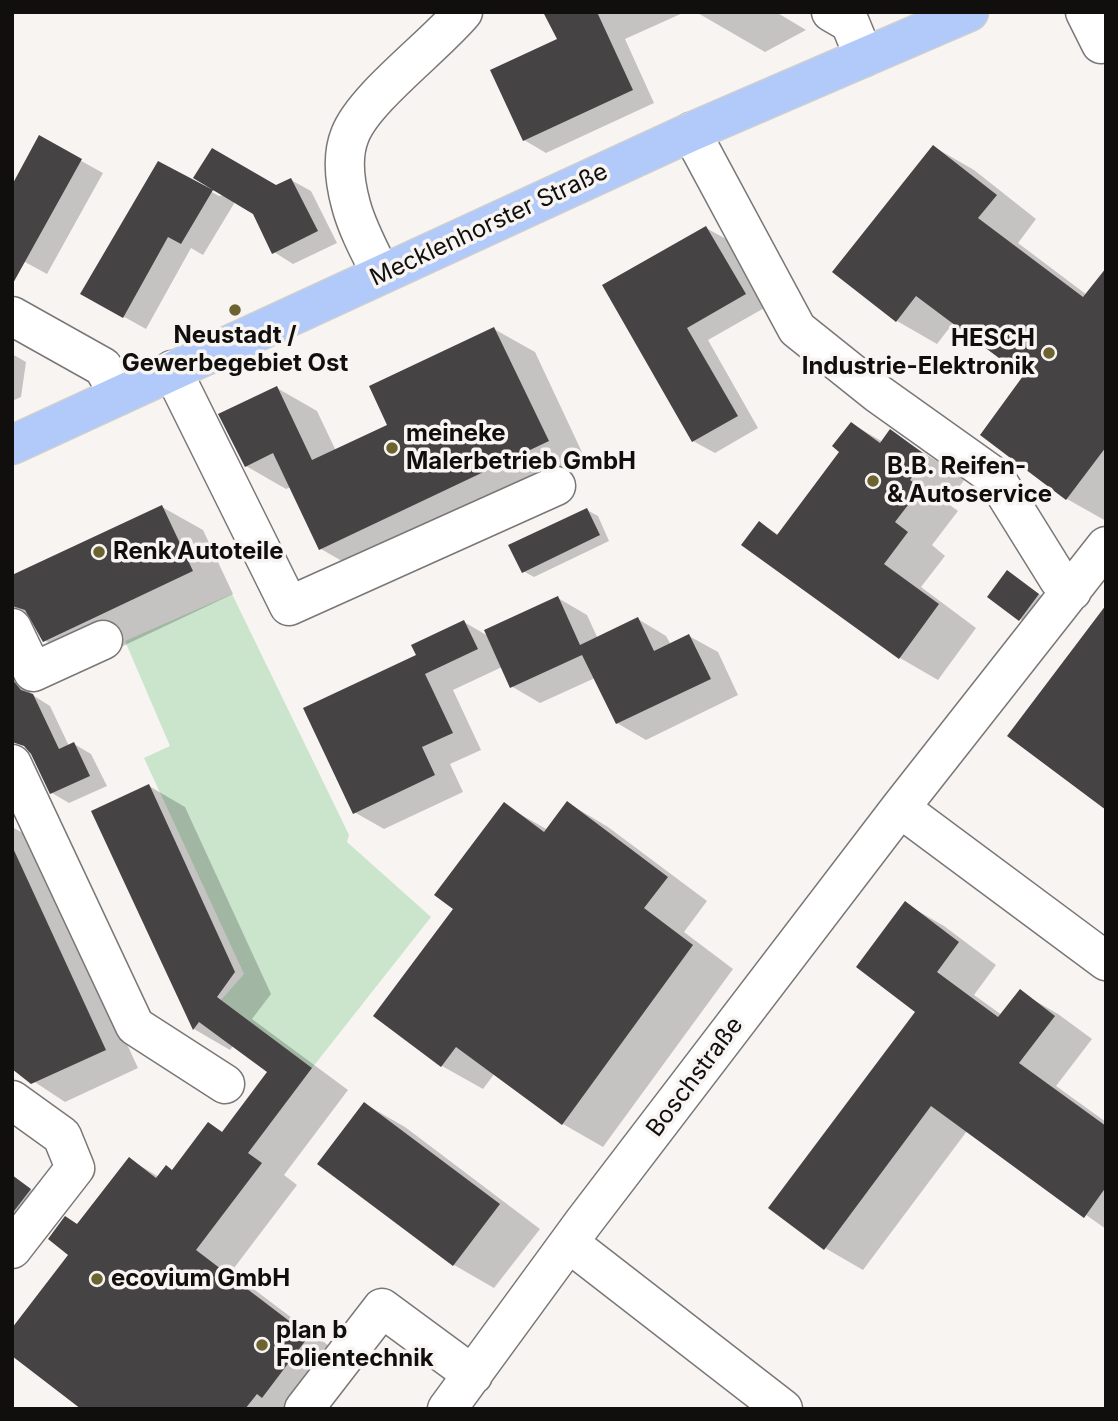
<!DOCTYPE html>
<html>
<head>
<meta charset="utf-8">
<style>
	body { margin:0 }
	#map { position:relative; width:1118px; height:1421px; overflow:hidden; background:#f7f4f2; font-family:Inter,sans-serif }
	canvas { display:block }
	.frame { position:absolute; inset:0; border:14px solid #100f0e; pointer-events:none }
</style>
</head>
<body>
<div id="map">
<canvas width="1118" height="1421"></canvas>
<div class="frame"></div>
</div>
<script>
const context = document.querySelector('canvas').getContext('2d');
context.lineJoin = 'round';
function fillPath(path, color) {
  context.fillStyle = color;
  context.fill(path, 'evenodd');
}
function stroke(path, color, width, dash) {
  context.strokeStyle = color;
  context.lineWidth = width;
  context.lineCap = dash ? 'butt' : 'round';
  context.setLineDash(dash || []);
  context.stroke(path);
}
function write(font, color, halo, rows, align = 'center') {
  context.font = font + ' Inter,sans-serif';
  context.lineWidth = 7;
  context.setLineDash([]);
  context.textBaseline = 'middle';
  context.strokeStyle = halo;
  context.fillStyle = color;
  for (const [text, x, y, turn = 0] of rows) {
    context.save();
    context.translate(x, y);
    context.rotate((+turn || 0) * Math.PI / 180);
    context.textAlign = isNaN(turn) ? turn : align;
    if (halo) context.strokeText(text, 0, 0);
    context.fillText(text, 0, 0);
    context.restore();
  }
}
fillPath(new Path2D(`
	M 232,594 L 349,835 L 347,842 L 431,917 L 312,1068 L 221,1000 L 244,974 L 144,758 L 170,746 L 125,641 Z`), '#cae5cc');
fillPath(new Path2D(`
	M 545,12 L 685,12 L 625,39 L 654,103 L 546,153 L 524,140 L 559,40 Z
	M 696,12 L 776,12 L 806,30 L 765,52 Z
	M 40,138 L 103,173 L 47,274 L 12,255 Z
	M 934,147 L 974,170 L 1036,219 L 1018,243 L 1087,295 L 1106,271 L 1106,521 L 1067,499 L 1026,376 L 954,322 L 937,344 L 897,321 Z
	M 158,163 L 219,196 L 276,187 L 291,180 L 311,191 L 337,243 L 293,264 L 274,252 L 254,213 L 235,202 L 203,255 L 191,248 L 146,329 L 83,294 Z
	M 706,228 L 728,240 L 766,307 L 708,340 L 758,428 L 715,453 L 693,441 L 604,286 Z
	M 494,329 L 535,352 L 588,465 L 361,572 L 321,549 L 291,487 L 286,489 L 246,466 L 277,388 L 317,411 L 336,451 L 390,426 Z
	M 12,354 L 26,362 L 21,397 L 12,401 Z
	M 852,424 L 883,442 L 891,432 L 965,479 L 947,503 L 958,511 L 932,545 L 945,556 L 921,587 L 976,628 L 938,680 L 900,658 L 759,523 L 779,535 L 842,452 Z
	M 162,507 L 203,530 L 233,594 L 85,664 L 44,640 L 31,618 L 13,607 L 47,591 Z
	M 587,510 L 598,516 L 609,541 L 534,577 L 523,571 Z
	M 1007,572 L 1049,601 L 1031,625 L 1020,619 Z
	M 558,598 L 587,615 L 598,639 L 638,619 L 666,636 L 671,645 L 689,636 L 718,652 L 738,695 L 646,740 L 617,723 L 595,678 L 540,703 L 511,686 L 502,667 L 453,690 L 481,750 L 450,764 L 463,792 L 384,829 L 354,812 L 418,656 L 464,622 L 488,636 Z
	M 12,655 L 31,694 L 50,706 L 69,746 L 74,744 L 91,754 L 107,786 L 69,803 L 52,793 L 33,754 L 12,720 Z
	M 149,786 L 185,807 L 271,994 L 252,1019 L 348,1090 L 284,1175 L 297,1185 L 231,1272 L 345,1358 L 306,1409 L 84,1409 L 70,1255 L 78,1225 L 129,1159 L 159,1177 L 173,1171 L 209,1124 L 224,1133 L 270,1072 L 234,1045 L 230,1050 L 194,1029 L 93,811 Z
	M 568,803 L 608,827 L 707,901 L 684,932 L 733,969 L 603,1147 L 563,1124 L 495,1073 L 483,1089 L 442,1066 L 375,1015 L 455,908 L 504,805 L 548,830 Z
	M 12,827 L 32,838 L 138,1068 L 65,1102 L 12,1067 Z
	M 906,904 L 944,926 L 996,965 L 974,995 L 1002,1015 L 1020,992 L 1058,1014 L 1092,1039 L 1056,1086 L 1106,1122 L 1106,1229 L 967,1131 L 863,1270 L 825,1248 L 918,1011 Z
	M 365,1104 L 405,1127 L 540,1229 L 494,1288 L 454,1265 L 319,1164 Z
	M 12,1175 L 40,1197 L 12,1232 Z`), '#0003');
fillPath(new Path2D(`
	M 543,12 L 597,12 L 633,90 L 523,141 L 490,70 L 557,39 Z
	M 39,135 L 82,159 L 12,285 L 12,185 Z
	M 933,145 L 997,195 L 978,218 L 1083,297 L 1106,268 L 1106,447 L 1066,500 L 980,435 L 1023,376 L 916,296 L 896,322 L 832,272 Z
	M 212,148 L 276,185 L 291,178 L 318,231 L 272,254 L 253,214 L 193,178 Z
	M 158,161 L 213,190 L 181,244 L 168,237 L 123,318 L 80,294 Z
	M 706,226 L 746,294 L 687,328 L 738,416 L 692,442 L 602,285 Z
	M 494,327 L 549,441 L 319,550 L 273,453 L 245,467 L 218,414 L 277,386 L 312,460 L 387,425 L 369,386 Z
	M 851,422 L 880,443 L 890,429 L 927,456 L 910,480 L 921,488 L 895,522 L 908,532 L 884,564 L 939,604 L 899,659 L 741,545 L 759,521 L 777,535 L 839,452 L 832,446 Z
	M 162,505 L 193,571 L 43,642 L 25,610 L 12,606 L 12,575 Z
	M 587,508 L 600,535 L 522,573 L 508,545 Z
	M 1007,570 L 1039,594 L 1019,621 L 987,597 Z
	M 558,596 L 580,645 L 638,617 L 654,651 L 689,634 L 711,679 L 616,724 L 582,655 L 510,688 L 484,630 Z
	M 1106,605 L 1106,810 L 1007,736 Z
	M 464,620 L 478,649 L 425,674 L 453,733 L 422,747 L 435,775 L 353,814 L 303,708 L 416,655 L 411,645 Z
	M 12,679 L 21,690 L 33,694 L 59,749 L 74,742 L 90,776 L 50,794 L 31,754 L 24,746 L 12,742 Z
	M 149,784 L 235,972 L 217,997 L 312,1068 L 248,1153 L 262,1163 L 196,1250 L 309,1336 L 262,1398 L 257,1394 L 245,1409 L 81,1409 L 12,1356 L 12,1328 L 68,1255 L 48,1239 L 65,1216 L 77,1224 L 129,1157 L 156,1178 L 166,1165 L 172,1170 L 208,1122 L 222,1132 L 267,1072 L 199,1022 L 193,1030 L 91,811 Z
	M 567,801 L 668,877 L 644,908 L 693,945 L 562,1125 L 456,1047 L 441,1067 L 373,1016 L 453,909 L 434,895 L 504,802 L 544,832 Z
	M 12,846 L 106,1050 L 31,1084 L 12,1069 Z
	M 905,901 L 959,942 L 937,972 L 998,1017 L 1020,989 L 1055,1016 L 1019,1063 L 1106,1126 L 1106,1187 L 1084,1218 L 931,1106 L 824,1250 L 768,1208 L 915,1012 L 856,967 Z
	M 364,1102 L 500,1204 L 453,1266 L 317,1164 Z
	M 12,1175 L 31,1189 L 14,1211 L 12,1210 Z`), '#464344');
const minor = new Path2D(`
	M 831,12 L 850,23 L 864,57
	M 1085,12 L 1101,44 L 1106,41
	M 691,132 L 797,329 L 877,393 L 995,477 L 1059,580 L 1072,591
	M 381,274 C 370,252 357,228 351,205 C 345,183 341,157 350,135 C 364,98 435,46 463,12
	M 12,316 L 103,367 L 119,395
	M 172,370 L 289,606 L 556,486
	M 12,628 L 33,672 L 103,640
	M 12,764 L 135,1026 L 225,1084
	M 900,808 L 1106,961
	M 12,1100 L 62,1136 L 75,1168 L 12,1249
	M 569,1243 L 783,1409
	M 304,1409 L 382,1308 L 473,1375
	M 447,1409 L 583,1223 L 900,808 L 1106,546`);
const major = new Path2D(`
	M 12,445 L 691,132 L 969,12`);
stroke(minor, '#7a7776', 41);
stroke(major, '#cfcfcf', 41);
stroke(minor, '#fff', 38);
stroke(major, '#b1cafa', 38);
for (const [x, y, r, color] of [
	[235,310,7,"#6b6330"],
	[1049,353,7,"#6b6330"],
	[392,448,7,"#6b6330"],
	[873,481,7,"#6b6330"],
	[99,552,7,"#6b6330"],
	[97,1279,7,"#6b6330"],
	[262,1345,7,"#6b6330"]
]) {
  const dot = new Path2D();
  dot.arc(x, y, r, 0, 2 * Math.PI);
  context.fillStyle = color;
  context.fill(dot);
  stroke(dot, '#f7f4f2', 2.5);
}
write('24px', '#100f0e', '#f7f4f2', [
	["Mecklenhorster Straße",489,225,-25],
	["Boschstraße",695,1077,-53]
]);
write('bold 24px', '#100f0e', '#f7f4f2', [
	["Neustadt /",235,336,"center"],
	["Gewerbegebiet Ost",235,364,"center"],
	["HESCH",1035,339,"right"],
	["Industrie-Elektronik",1035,367,"right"],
	["meineke",406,434],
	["Malerbetrieb GmbH",406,462],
	["B.B. Reifen-",887,467],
	["& Autoservice",887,495],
	["Renk Autoteile",113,552],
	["ecovium GmbH",111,1279],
	["plan b",276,1331],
	["Folientechnik",276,1359]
], 'left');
</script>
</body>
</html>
